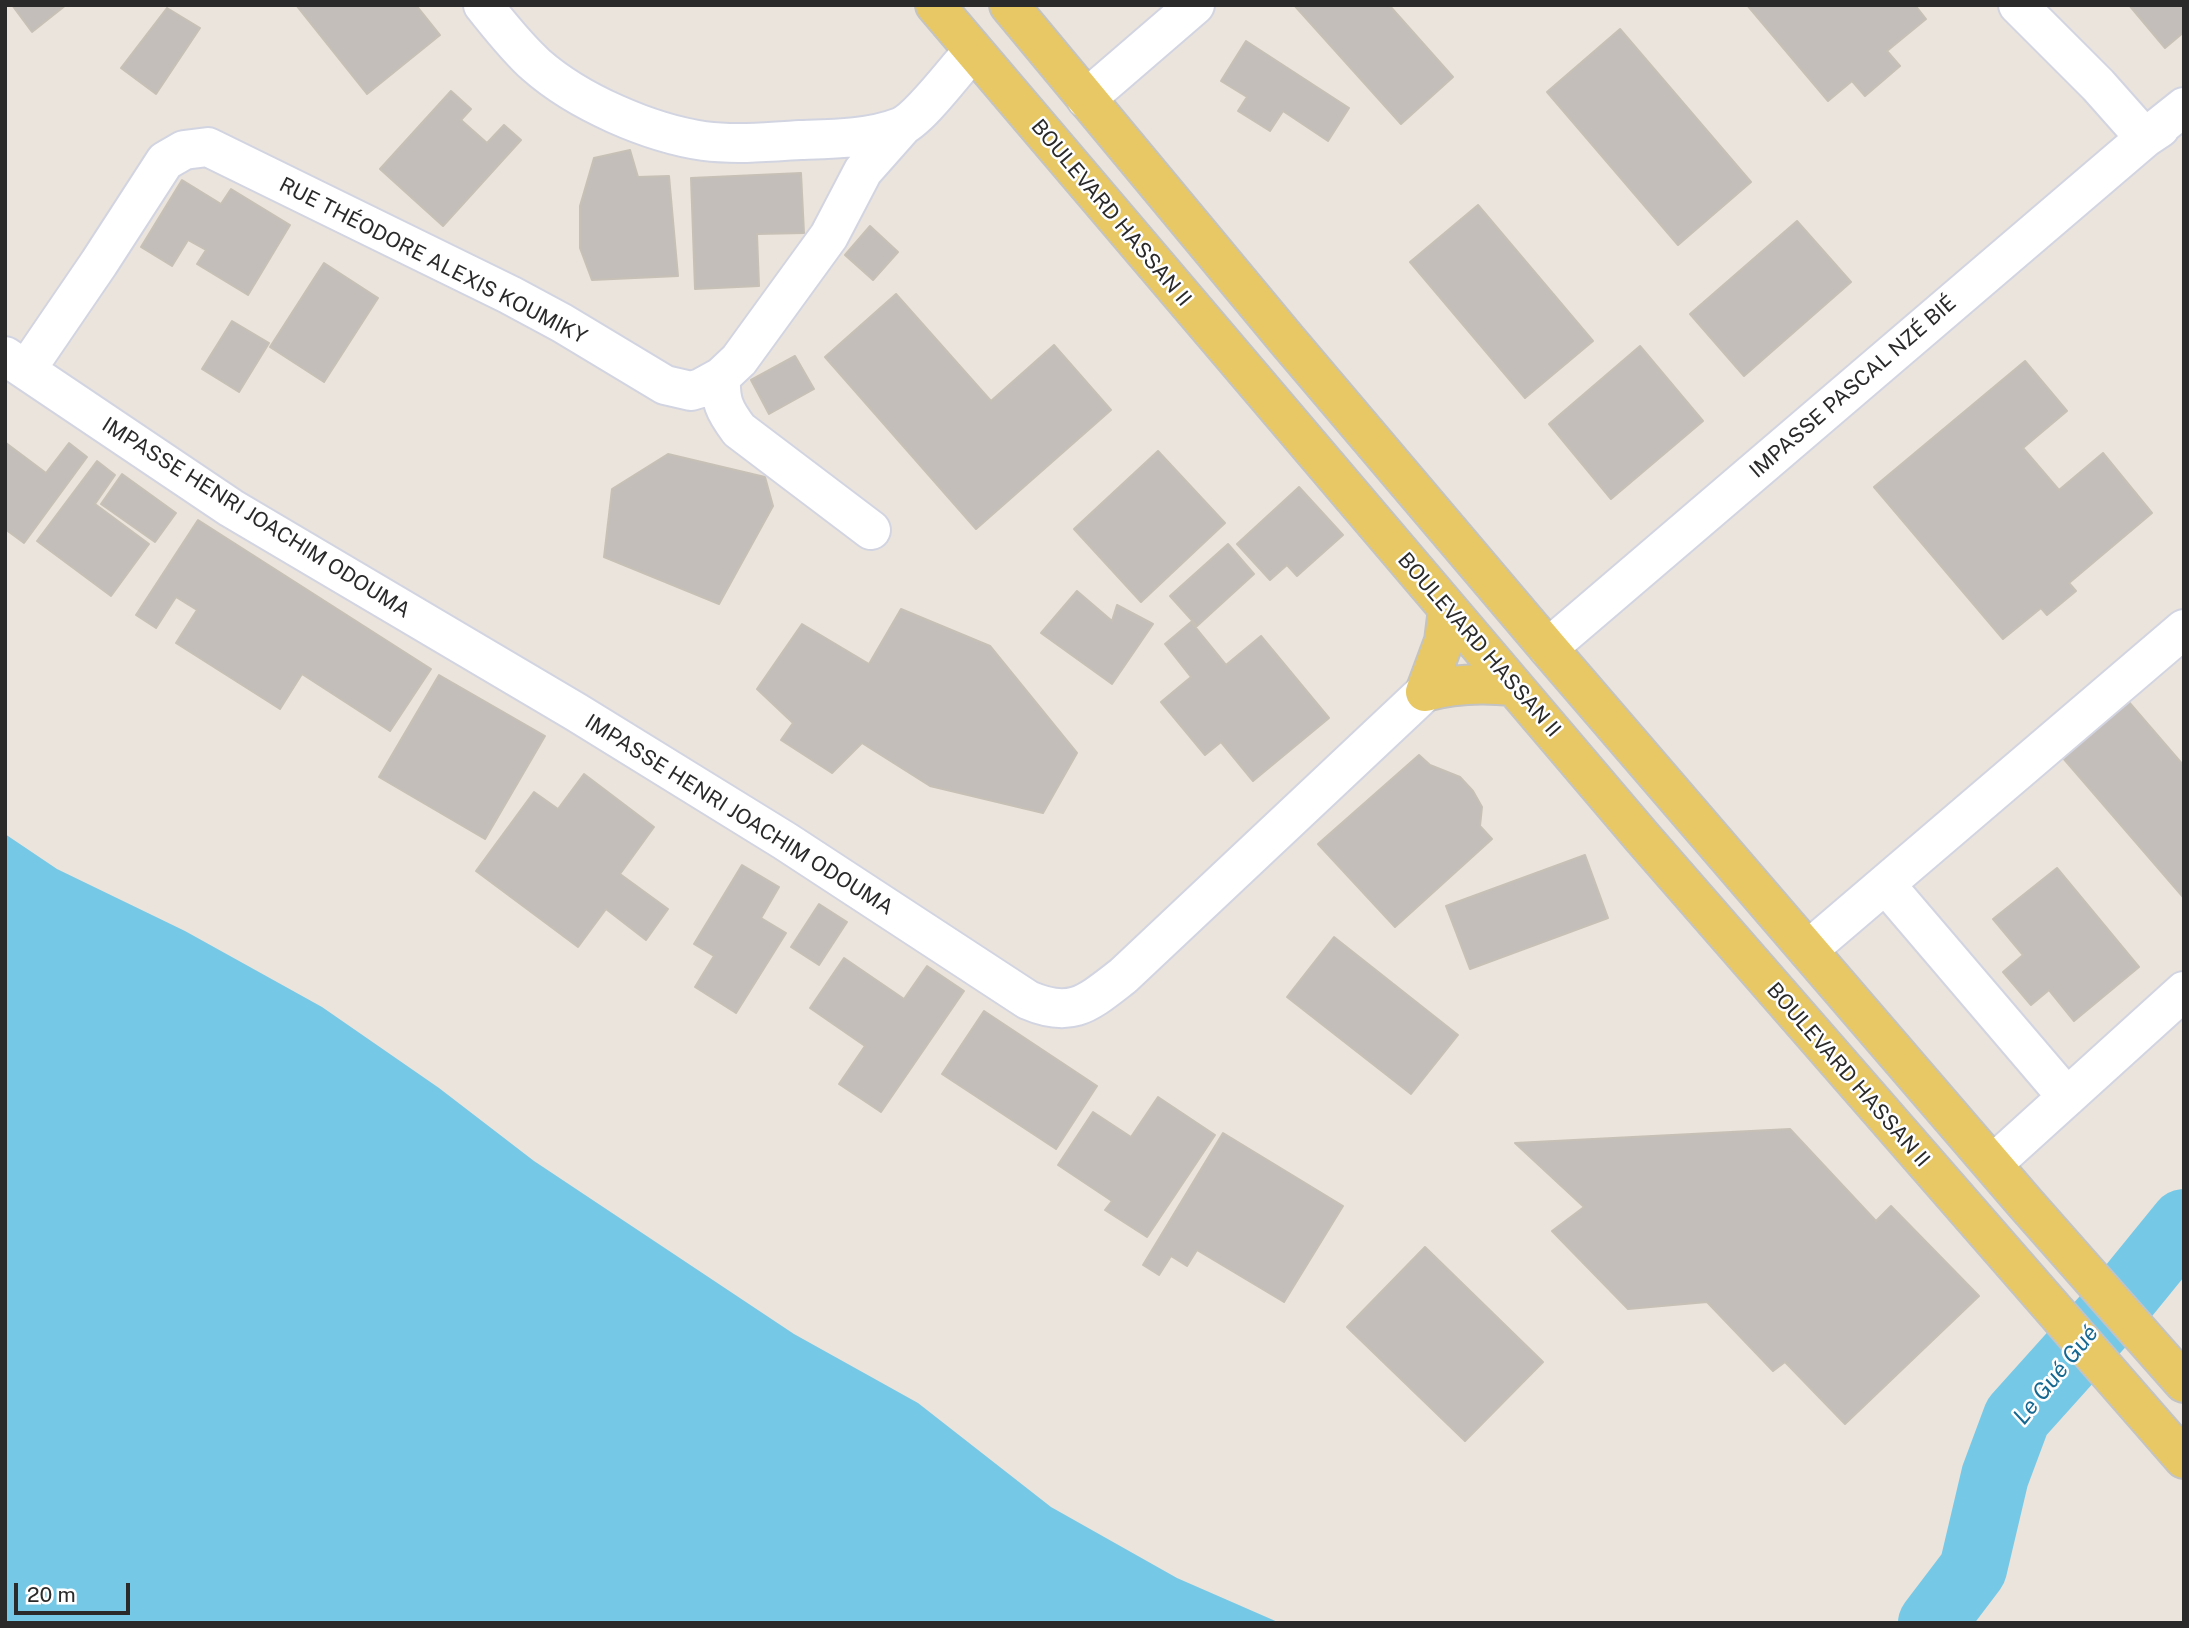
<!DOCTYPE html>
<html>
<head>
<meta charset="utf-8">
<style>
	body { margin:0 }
	#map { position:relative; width:2189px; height:1628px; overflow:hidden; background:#ebe4dc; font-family:"Public Sans",sans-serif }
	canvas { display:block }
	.frame { position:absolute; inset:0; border:7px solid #2a2a2a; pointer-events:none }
	.scale { position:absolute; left:14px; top:1583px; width:116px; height:32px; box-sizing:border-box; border:4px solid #2a2a2a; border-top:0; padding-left:9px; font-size:21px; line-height:24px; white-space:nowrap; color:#2a2a2a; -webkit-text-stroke:5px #fff; paint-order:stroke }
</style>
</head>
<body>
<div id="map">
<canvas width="2189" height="1628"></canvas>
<div class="frame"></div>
<div class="scale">20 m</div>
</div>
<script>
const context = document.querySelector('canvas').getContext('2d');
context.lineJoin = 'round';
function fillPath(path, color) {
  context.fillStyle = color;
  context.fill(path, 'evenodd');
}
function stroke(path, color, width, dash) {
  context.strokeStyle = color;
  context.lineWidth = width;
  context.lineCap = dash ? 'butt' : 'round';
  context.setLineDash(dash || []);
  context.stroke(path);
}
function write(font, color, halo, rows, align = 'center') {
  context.font = font + ' "Public Sans",sans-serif';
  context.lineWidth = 5;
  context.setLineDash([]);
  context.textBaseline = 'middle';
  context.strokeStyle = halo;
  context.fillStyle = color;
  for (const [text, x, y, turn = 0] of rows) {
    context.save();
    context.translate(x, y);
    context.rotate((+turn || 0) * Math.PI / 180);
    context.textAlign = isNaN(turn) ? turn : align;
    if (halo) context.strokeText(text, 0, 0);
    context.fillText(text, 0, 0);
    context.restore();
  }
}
fillPath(new Path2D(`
	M 5,834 L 57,869 L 185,931 L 322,1007 L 439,1088 L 534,1161 L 794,1334 L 918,1403 L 1051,1507 L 1177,1578 L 1280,1623 L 5,1623 Z`), '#76c9e6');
stroke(new Path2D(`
	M 1932,1623 L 1973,1569 L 1995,1476 L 2017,1417 L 2114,1309 L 2184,1223`), '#76c9e6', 68);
const building = new Path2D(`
	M 12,5 L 66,5 L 32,32 Z
	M 296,5 L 416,5 L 440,35 L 367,94 Z
	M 1294,5 L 1389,5 L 1453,77 L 1401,124 Z
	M 1747,5 L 1915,5 L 1926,19 L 1887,51 L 1900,66 L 1865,96 L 1852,81 L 1828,101 Z
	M 2129,5 L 2184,5 L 2184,32 L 2165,48 Z
	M 167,8 L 200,28 L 156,94 L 121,68 Z
	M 1620,29 L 1751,182 L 1678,245 L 1547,92 Z
	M 1246,41 L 1349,108 L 1328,141 L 1283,111 L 1270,131 L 1238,111 L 1247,97 L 1221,81 Z
	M 451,91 L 471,109 L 461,120 L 487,143 L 504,125 L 521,140 L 443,226 L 380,169 Z
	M 630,150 L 638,177 L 669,176 L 678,276 L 592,280 L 580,248 L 580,206 L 594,158 Z
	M 801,173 L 804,233 L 757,234 L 759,286 L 695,289 L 691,178 Z
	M 182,180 L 221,204 L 231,189 L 290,225 L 248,295 L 197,264 L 206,250 L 188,240 L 172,266 L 141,247 Z
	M 1478,205 L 1593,341 L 1525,398 L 1410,262 Z
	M 1797,221 L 1851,282 L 1744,376 L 1690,314 Z
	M 870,226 L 898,252 L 873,280 L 845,255 Z
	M 324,263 L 378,298 L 324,382 L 270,347 Z
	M 896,294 L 991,401 L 1054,345 L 1111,410 L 976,529 L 825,357 Z
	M 232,321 L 269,343 L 239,392 L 202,369 Z
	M 1640,346 L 1703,421 L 1611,499 L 1549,424 Z
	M 795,356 L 814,389 L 769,414 L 751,380 Z
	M 2025,361 L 2067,411 L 2023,448 L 2059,490 L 2103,453 L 2152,513 L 2069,583 L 2076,591 L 2047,615 L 2041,608 L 2003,639 L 1874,487 Z
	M 6,443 L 46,473 L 69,443 L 87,457 L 24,543 L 5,529 Z
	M 1158,451 L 1225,523 L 1141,602 L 1074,529 Z
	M 668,454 L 765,477 L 773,506 L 719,604 L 604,557 L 612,489 Z
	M 97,461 L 115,475 L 95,504 L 149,544 L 111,596 L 37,541 Z
	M 122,474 L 176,513 L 155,542 L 101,504 Z
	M 1299,487 L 1343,535 L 1297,576 L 1287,565 L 1270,580 L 1237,544 Z
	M 198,520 L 431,669 L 390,731 L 302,674 L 280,709 L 176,643 L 197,610 L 176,597 L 156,628 L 136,615 Z
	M 1228,544 L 1254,574 L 1197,626 L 1170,596 Z
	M 1077,591 L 1112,621 L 1117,605 L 1153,624 L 1112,684 L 1041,633 Z
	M 901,609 L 990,646 L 1077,753 L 1043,813 L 930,786 L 862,743 L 832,773 L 781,740 L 793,723 L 757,689 L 802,624 L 869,664 Z
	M 1191,622 L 1226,665 L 1261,636 L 1329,718 L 1253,781 L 1221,742 L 1205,755 L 1161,702 L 1191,677 L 1165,644 Z
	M 439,675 L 545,736 L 485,839 L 379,777 Z
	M 2128,701 L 2184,766 L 2183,897 L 2063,758 Z
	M 1419,755 L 1430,765 L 1460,777 L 1473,791 L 1482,807 L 1480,826 L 1492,839 L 1395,927 L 1318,844 Z
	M 584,774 L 654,827 L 620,874 L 668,909 L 646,940 L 606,909 L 578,947 L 476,871 L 534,792 L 558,809 Z
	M 1585,855 L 1608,918 L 1470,969 L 1446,906 Z
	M 742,865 L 779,887 L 761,918 L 786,933 L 736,1013 L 695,987 L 714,956 L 694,944 Z
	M 2057,868 L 2139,967 L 2074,1021 L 2049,990 L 2031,1005 L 2003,972 L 2023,955 L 1993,919 Z
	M 819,904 L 847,922 L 819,965 L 791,947 Z
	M 1334,937 L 1458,1035 L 1411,1094 L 1287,997 Z
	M 844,958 L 904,999 L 927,966 L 964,991 L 881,1112 L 839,1084 L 865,1046 L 810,1008 Z
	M 984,1011 L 1097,1086 L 1056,1149 L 942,1074 Z
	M 1158,1097 L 1215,1135 L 1147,1237 L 1105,1210 L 1112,1201 L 1058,1165 L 1093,1112 L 1131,1137 Z
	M 1790,1129 L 1876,1221 L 1891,1206 L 1979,1296 L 1845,1424 L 1785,1362 L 1773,1371 L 1707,1302 L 1628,1309 L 1552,1231 L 1584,1207 L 1515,1143 Z
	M 1223,1133 L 1343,1206 L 1284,1302 L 1197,1250 L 1187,1266 L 1171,1256 L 1159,1275 L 1143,1265 Z
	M 1425,1247 L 1543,1362 L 1465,1441 L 1347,1327 Z`);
fillPath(building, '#c3beb9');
stroke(building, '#c6c0b6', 2);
const minor = new Path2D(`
	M 483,5 C 500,26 516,47 536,65 C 578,102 649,133 704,141 C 735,145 769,142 800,140 C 832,139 869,139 900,127 C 919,120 957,68 973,51
	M 2018,5 L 2098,85 L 2145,138 L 2184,107
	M 1086,99 L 1195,5
	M 5,356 L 231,508 L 576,712 L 785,841 L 1028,1000 C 1072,1019 1088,1003 1123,976 L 1425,692
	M 26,370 L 99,263 L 165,161 L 184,150 L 208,147 L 510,295 L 562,323 L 665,385 L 691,391 L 701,388 L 721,377 L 739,360 L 829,236 L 863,171 L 902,127
	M 721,377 C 720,401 724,410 739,430 L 871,530
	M 1548,648 L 2145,138 L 2160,128
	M 1886,885 L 2067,1097
	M 1808,950 L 2184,629
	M 1993,1164 L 2184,991`);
const major = new Path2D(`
	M 935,5 L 1642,837 L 2184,1459
	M 1009,5 L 1287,340 L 1548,648 L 2026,1204 L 2184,1383
	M 1425,692 C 1455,683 1483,683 1513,686
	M 1425,692 L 1444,641 L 1448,609`);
stroke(minor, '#d2d5e1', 42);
stroke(major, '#c3c3c3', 42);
stroke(minor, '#fff', 38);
stroke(major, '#e7c865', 38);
write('21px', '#2a2a2a', '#fff', [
	["BOULEVARD HASSAN II",1111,213,50],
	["RUE THÉODORE ALEXIS KOUMIKY",433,261,27],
	["IMPASSE PASCAL NZÉ BIÉ",1853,387,-41],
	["IMPASSE HENRI JOACHIM ODOUMA",256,518,32],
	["BOULEVARD HASSAN II",1479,645,49],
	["IMPASSE HENRI JOACHIM ODOUMA",739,815,32],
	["BOULEVARD HASSAN II",1848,1075,49]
]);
write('italic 23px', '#166891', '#fff', [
	["Le Gué Gué",2056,1375,-51]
]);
</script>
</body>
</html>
